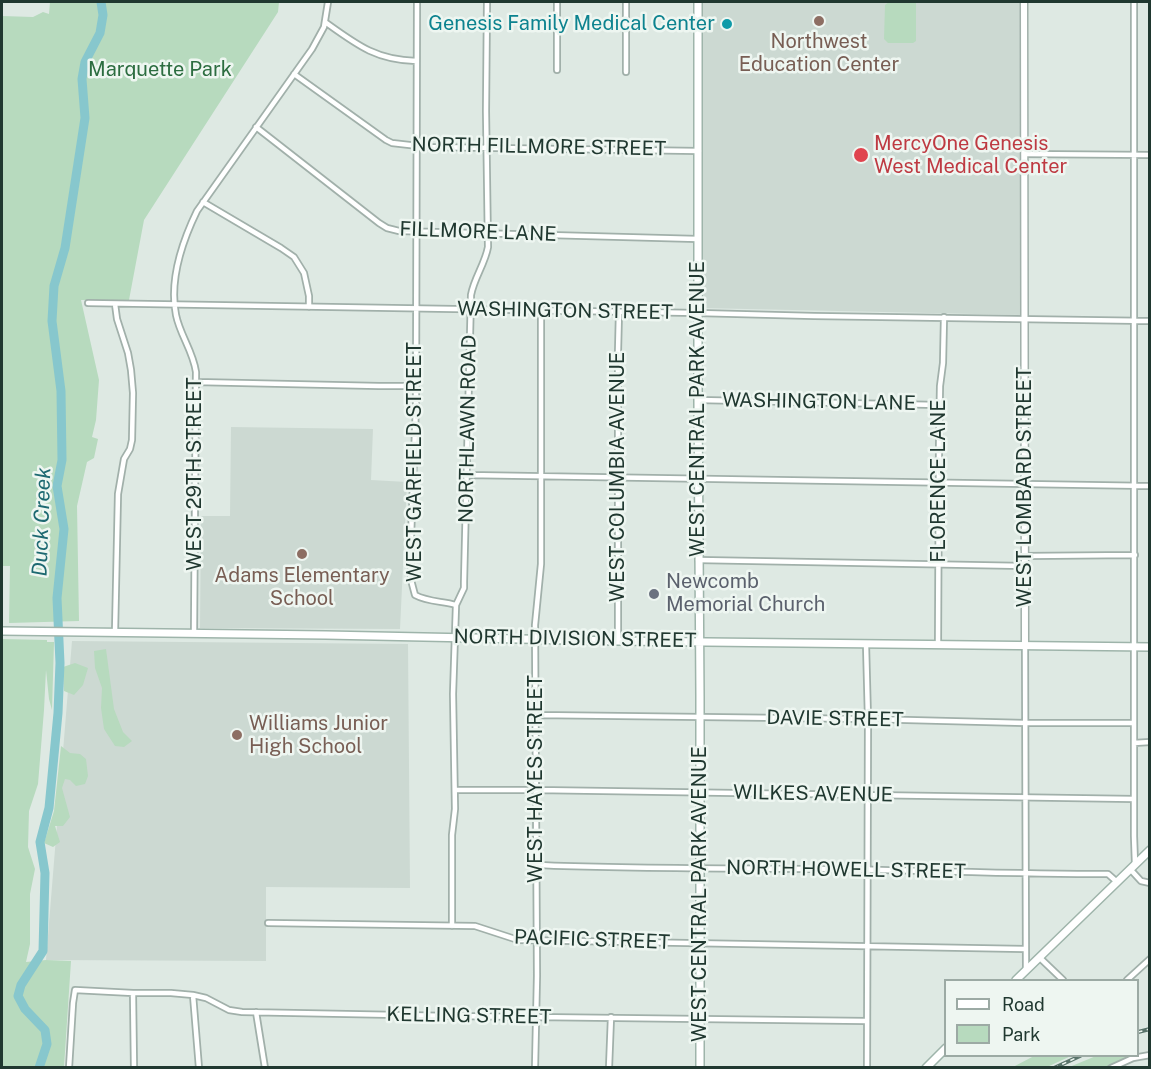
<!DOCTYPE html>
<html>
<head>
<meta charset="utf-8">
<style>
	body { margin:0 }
	#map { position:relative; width:1151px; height:1069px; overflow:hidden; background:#dee9e3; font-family:"Public Sans",sans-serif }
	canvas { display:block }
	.frame { position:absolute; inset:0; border:3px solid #203830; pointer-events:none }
	.legend { position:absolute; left:944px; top:979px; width:195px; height:78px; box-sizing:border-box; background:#eef6f1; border:2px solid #9caaa4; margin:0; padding:8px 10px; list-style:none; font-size:18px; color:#203830 }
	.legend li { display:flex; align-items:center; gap:12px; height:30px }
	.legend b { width:30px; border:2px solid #9caaa4 }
</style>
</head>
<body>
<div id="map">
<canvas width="1151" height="1069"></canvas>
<div class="frame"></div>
<ul class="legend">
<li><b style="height:8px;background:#fff"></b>Road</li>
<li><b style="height:16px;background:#b7dabe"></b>Park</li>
</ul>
</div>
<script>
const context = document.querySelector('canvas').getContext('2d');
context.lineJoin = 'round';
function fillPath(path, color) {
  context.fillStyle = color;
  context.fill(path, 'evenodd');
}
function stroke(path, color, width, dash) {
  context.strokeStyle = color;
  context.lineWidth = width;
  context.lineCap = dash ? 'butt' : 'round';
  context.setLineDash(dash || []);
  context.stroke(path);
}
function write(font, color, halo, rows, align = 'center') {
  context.font = font + ' "Public Sans",sans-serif';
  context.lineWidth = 5;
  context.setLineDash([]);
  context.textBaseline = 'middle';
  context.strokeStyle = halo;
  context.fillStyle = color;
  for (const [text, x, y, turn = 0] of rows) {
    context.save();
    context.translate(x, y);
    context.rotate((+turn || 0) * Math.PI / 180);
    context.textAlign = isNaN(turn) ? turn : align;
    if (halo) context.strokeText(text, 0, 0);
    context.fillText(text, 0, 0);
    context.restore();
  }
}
fillPath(new Path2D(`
	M 701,2 L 1022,2 L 1021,315 L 701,308 Z
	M 231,427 L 373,429 L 371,480 L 407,482 L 400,629 L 200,628 L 201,516 L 230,516 Z
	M 72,641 L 408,644 L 410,888 L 266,887 L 266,961 L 46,960 Z`), '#ccd9d2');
fillPath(new Path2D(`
	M 50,2 L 279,2 L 278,12 L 144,220 L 129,300 L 81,300 L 99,380 L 96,420 L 92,437 L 98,439 L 94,458 L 87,462 L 77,506 L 79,621 L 9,623 L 10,566 L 2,566 L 2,16 L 33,17 L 43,12 L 49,14 Z
	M 889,2 L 916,2 L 916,41 L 913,43 L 888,43 L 884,39 L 885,5 Z
	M 2,639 L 47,640 L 47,642 L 54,642 L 52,710 L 49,699 L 46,670 L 44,710 L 38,784 L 29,811 L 28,847 L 35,869 L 30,894 L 30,944 L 26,962 L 46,960 L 71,961 L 64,1067 L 2,1067 Z
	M 106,649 L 114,709 L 123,732 L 132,741 L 124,747 L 115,746 L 104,729 L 101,708 L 102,688 L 95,668 L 94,651 Z
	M 75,663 L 88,668 L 83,685 L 74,695 L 64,691 L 63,667 Z
	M 61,746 L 70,753 L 80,754 L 86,759 L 88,776 L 85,784 L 76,786 L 70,780 L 65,779 L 62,788 L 70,817 L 63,826 L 55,826 L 60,842 L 53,847 L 44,843 L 54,811 Z
	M 1034,1056 L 1071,1056 L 1047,1067 L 1013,1067 Z
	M 1096,1056 L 1135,1056 L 1105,1067 L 1067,1068 Z`), '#b7dabe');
stroke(new Path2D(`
	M 39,1068 L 47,1044 L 45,1030 L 25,1009 L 18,996 L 21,985 L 43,951 L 45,873 L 40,842 L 49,808 L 58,713 L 60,663 L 57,598 L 64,529 L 57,486 L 62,460 L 61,391 L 52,321 L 54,286 L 65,248 L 85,118 L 82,79 L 85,62 L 100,33 L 103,15 L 101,2`), '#87c7cd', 9);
const minor = new Path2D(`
	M 417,2 L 416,405 L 411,537 L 411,580 L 415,595 C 428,602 442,601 456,605
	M 626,2 L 626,72
	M 1134,2 L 1134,836 L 1135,864
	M 325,22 C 357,45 376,60 416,61
	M 557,70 L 557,2
	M 294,74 L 386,140 L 392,143 L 427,147 L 699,151
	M 256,127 L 379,223 L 387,228 L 399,231 L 698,239
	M 1024,154 L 1150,155
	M 203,202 L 281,248 L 294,257 L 304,273 L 309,296 L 309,307
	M 88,303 L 698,313 L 814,316 L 1150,321
	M 115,304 L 117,319 L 128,353 L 131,370 L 133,393 L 132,440 L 130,449 L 124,459 L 118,494 L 115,632
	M 196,382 L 379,386 L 416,386
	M 698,400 L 939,405
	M 467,475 L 1150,486
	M 1025,556 L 1135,555
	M 698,560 L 1025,566
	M 194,633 L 196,372 C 193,351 180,335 176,315 C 169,280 182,242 197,211 L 312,49 L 324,27 L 328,2
	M 618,641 L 618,352 L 619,312
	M 866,644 L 868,719 L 867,1068
	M 938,645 L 939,444 L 940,386 L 943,363 L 944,317
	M 1025,646 L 1026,970
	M 536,715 L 868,719 L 1025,723 L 1134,723
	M 1134,743 L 1150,742
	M 455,790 L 536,790 L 1134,799
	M 536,865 C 631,869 727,868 822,869 C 918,870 1013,874 1108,874 L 1117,882
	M 1130,869 L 1141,881 L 1150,883
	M 268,923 L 475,926 L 518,940 L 1025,949
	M 452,926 L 452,835 L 455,809 L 453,694 L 456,605 L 464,588 L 464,582 L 471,295 C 474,278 485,264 488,247 L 486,111 L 487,2
	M 1040,958 L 1063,980
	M 1127,980 L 1150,959
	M 133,993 L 134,1068
	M 193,995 L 199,1068
	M 256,1012 L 265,1068
	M 69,1068 L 73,1003 L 75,990 L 133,993 L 171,993 L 193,995 L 206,998 L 229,1010 L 242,1012 L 451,1016 L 866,1021
	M 535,1068 L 537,976 L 535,625 L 541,564 L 541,311
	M 609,1068 L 611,1017
	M 1111,1068 L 1133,1058 L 1150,1055`);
const tertiary = new Path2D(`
	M 1024,2 L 1025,646`);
const secondary = new Path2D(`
	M 698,2 L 698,400 L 700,696 L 700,1068
	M 2,631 L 326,635 L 618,641 L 1150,647
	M 1016,980 L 1150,850
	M 926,1068 L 946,1048`);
stroke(minor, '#a1b0aa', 8);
stroke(tertiary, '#a1b0aa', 9);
stroke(secondary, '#9eb4aa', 10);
stroke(minor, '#fff', 4.5);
stroke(tertiary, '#fff', 6);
stroke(secondary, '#fff', 7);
const rail = new Path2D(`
	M 1138,1032 L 1150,1029
	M 1054,1068 L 1080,1056`);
stroke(rail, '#5a746b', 4);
stroke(rail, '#eef6f1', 1.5, [4.5]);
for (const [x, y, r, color] of [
	[819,21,6,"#8d6e63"],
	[727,24,6,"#0f9aa8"],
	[861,155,8,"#e0444e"],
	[302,554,6,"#8d6e63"],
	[654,594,6,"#6b7280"],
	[237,735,6,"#8d6e63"]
]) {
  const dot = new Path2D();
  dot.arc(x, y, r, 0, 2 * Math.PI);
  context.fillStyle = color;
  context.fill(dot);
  stroke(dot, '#eef6f1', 2);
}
write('20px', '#0d838f', '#eef6f1', [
	["Genesis Family Medical Center",715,24]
], 'right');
write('20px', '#785e54', '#eef6f1', [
	["Northwest",819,42],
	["Education Center",819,65],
	["Adams Elementary",302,576],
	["School",302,599],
	["Williams Junior",249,724,"left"],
	["High School",249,747,"left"]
]);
write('20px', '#2c6d40', '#eef6f1', [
	["Marquette Park",160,70]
]);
write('20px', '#be3a42', '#eef6f1', [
	["MercyOne Genesis",874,144],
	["West Medical Center",874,167]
], 'left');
write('20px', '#203830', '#eef6f1', [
	["NORTH FILLMORE STREET",539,147,1],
	["FILLMORE LANE",478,232,2],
	["WASHINGTON STREET",565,311,1],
	["WASHINGTON LANE",819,402,1],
	["WEST CENTRAL PARK AVENUE",698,409,-90],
	["NORTHLAWN ROAD",468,429,-89],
	["WEST GARFIELD STREET",415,462,-90],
	["WEST 29TH STREET",195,474,-90],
	["WEST COLUMBIA AVENUE",618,477,-90],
	["FLORENCE LANE",939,481,-90],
	["WEST LOMBARD STREET",1025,487,-90],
	["NORTH DIVISION STREET",575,639,1],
	["DAVIE STREET",835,719,1],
	["WEST HAYES STREET",536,779,-90],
	["WILKES AVENUE",813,794,1],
	["NORTH HOWELL STREET",846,870,1],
	["WEST CENTRAL PARK AVENUE",700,894,-90],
	["PACIFIC STREET",592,940,2],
	["KELLING STREET",469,1016,1]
]);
write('20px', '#5b616d', '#eef6f1', [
	["Newcomb",666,582],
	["Memorial Church",666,605]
], 'left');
write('italic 21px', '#1d6971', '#eef6f1', [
	["Duck Creek",42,522,-88]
]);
</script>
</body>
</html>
